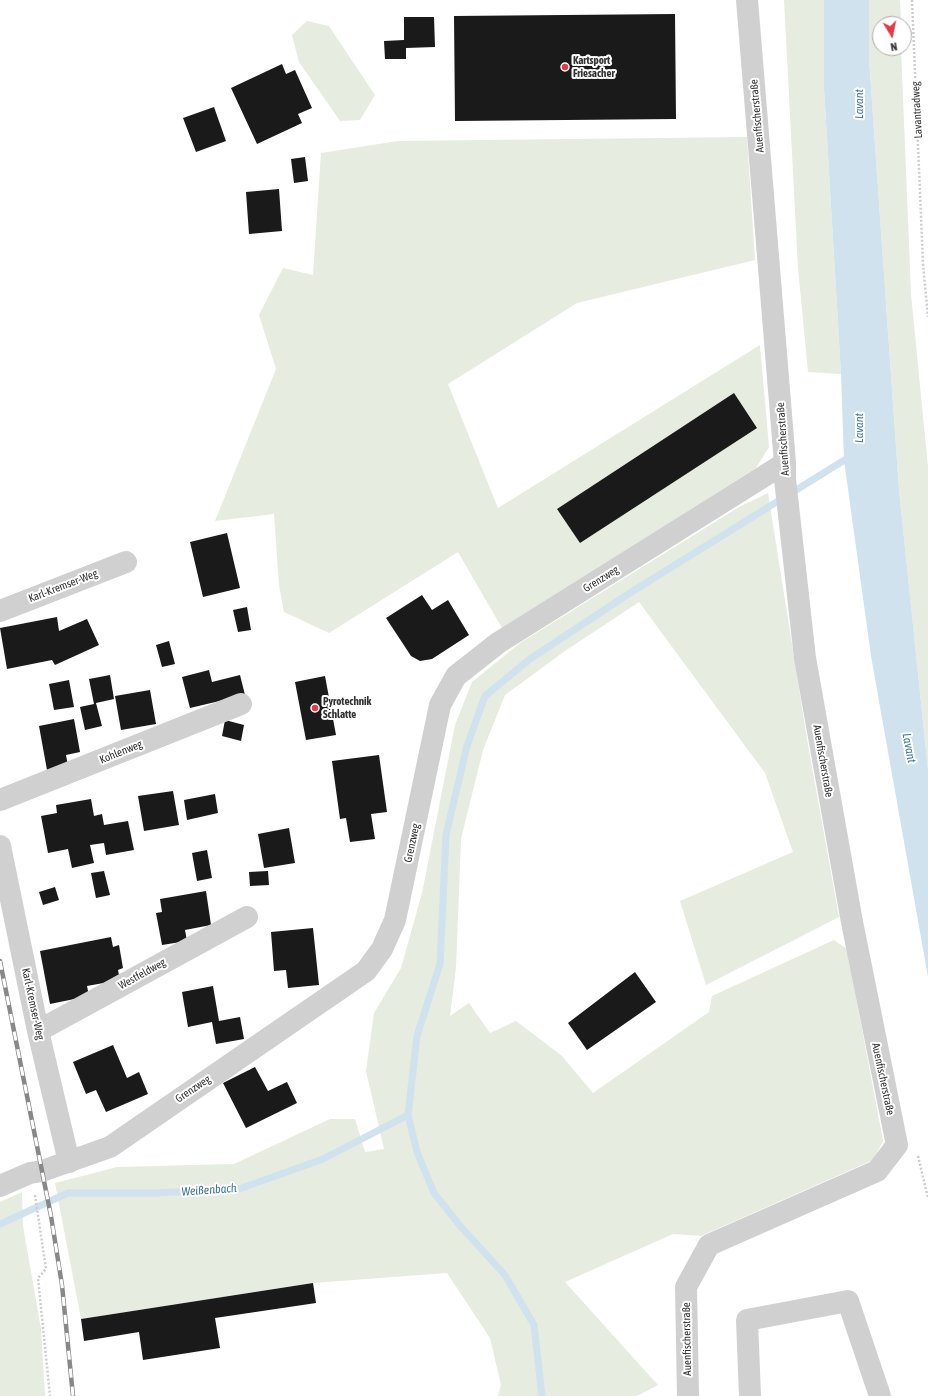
<!DOCTYPE html>
<html>
<head>
<meta charset="utf-8">
<style>
	body { margin:0 }
	#map { position:relative; width:928px; height:1396px; overflow:hidden; background:#fff; font-family:"Asap Condensed",sans-serif }
	canvas { display:block }
	.north { position:absolute; left:872px; top:16px; width:40px; height:40px; box-sizing:border-box; background:#fff; border:1px solid #adadad; border-radius:50%; rotate:170deg; font-size:11px; font-weight:700; line-height:16px; text-align:center; color:#333 }
	.north::after { content:''; display:block; margin:auto; width:14px; height:18px; background:#e63946; clip-path:polygon(50% 0,100% 100%,50% 72%,0 100%) }
</style>
</head>
<body>
<div id="map">
<canvas width="928" height="1396"></canvas>
<div class="north">N</div>
</div>
<script>
const context = document.querySelector('canvas').getContext('2d');
context.lineJoin = 'round';
function fillPath(path, color) {
  context.fillStyle = color;
  context.fill(path, 'evenodd');
}
function stroke(path, color, width, dash) {
  context.strokeStyle = color;
  context.lineWidth = width;
  context.lineCap = dash ? 'butt' : 'round';
  context.setLineDash(dash || []);
  context.stroke(path);
}
function write(font, color, halo, rows, align = 'center') {
  context.font = font + ' "Asap Condensed",sans-serif';
  context.lineWidth = 4;
  context.setLineDash([]);
  context.textBaseline = 'middle';
  context.strokeStyle = halo;
  context.fillStyle = color;
  for (const [text, x, y, turn = 0] of rows) {
    context.save();
    context.translate(x, y);
    context.rotate((+turn || 0) * Math.PI / 180);
    context.textAlign = isNaN(turn) ? turn : align;
    if (halo) context.strokeText(text, 0, 0);
    context.fillText(text, 0, 0);
    context.restore();
  }
}
fillPath(new Path2D(`
	M 784,0 L 824,0 L 824,88 L 841,374 L 808,372 L 798,268 Z
	M 869,0 L 900,0 L 901,24 L 880,24 L 880,48 L 901,48 L 911,294 L 928,467 L 928,770 L 899,490 L 869,59 Z
	M 307,21 L 329,26 L 375,95 L 360,120 L 340,121 L 299,62 L 292,35 Z
	M 747,137 L 755,260 L 577,303 L 448,384 L 498,508 L 760,345 L 769,447 L 756,468 L 502,628 L 458,552 L 329,633 L 284,612 L 279,585 L 274,514 L 215,521 L 276,369 L 259,315 L 283,268 L 313,275 L 321,153 L 398,141 Z
	M 768,493 L 808,745 L 839,917 L 706,985 L 680,901 L 793,852 L 765,773 L 639,602 L 565,651 L 505,695 L 483,750 L 461,839 L 456,968 L 450,1016 L 469,1003 L 490,1033 L 516,1021 L 562,1056 L 593,1093 L 709,1012 L 712,996 L 834,940 L 847,949 L 883,1141 L 873,1160 L 701,1236 L 673,1234 L 565,1282 L 658,1385 L 637,1396 L 498,1396 L 501,1385 L 490,1338 L 447,1273 L 313,1283 L 81,1319 L 55,1183 L 117,1167 L 234,1164 L 330,1119 L 355,1119 L 365,1152 L 384,1149 L 366,1071 L 374,1013 L 401,968 L 422,893 L 455,725 L 472,682 L 520,643 L 739,507 Z
	M 22,1192 L 23,1226 L 41,1329 L 45,1396 L 0,1396 L 0,1202 Z`), '#e6ecdf');
fillPath(new Path2D(`
	M 824,0 L 869,0 L 869,59 L 899,490 L 928,770 L 928,977 L 871,656 L 844,460 L 841,374 L 824,88 Z`), '#cfe2ee');
stroke(new Path2D(`
	M 0,1224 L 68,1193 L 155,1193 L 239,1189 L 323,1159 L 408,1115
	M 542,1396 L 534,1325 L 505,1275 L 462,1228 L 434,1193 L 417,1152 L 408,1115 L 417,1036 L 440,964 L 446,835 L 467,746 L 485,696 L 530,659 L 633,591 L 851,456`), '#cfe2ee', 7);
fillPath(new Path2D(`
	M 675,14 L 676,119 L 455,121 L 454,16 Z
	M 404,17 L 434,17 L 435,47 L 406,48 L 406,59 L 385,59 L 384,41 L 404,40 Z
	M 282,64 L 286,74 L 295,70 L 312,108 L 298,114 L 302,123 L 257,144 L 231,88 Z
	M 214,107 L 226,141 L 196,152 L 183,118 Z
	M 305,157 L 308,181 L 294,183 L 291,159 Z
	M 279,189 L 282,231 L 249,234 L 246,192 Z
	M 734,393 L 757,428 L 580,543 L 557,509 Z
	M 227,533 L 240,588 L 203,597 L 190,542 Z
	M 422,595 L 432,610 L 448,600 L 469,635 L 432,659 L 420,661 L 411,656 L 386,618 Z
	M 247,607 L 251,630 L 238,632 L 233,610 Z
	M 57,617 L 59,631 L 87,619 L 99,645 L 55,665 L 52,660 L 7,669 L 0,628 Z
	M 169,641 L 175,664 L 162,667 L 156,645 Z
	M 209,670 L 212,682 L 240,675 L 245,695 L 190,708 L 182,677 Z
	M 110,675 L 114,699 L 96,703 L 102,726 L 85,730 L 80,707 L 94,704 L 89,679 Z
	M 325,676 L 336,735 L 306,740 L 295,682 Z
	M 69,680 L 74,707 L 54,710 L 49,684 Z
	M 150,690 L 156,724 L 121,730 L 115,696 Z
	M 74,719 L 80,752 L 66,755 L 68,766 L 47,770 L 39,726 Z
	M 225,720 L 244,725 L 241,741 L 222,736 Z
	M 379,755 L 387,812 L 371,814 L 375,839 L 350,842 L 346,818 L 340,819 L 332,761 Z
	M 173,791 L 179,825 L 144,831 L 138,796 Z
	M 215,794 L 218,813 L 187,820 L 184,800 Z
	M 91,799 L 94,816 L 102,814 L 104,825 L 128,821 L 134,850 L 106,855 L 104,843 L 90,845 L 94,863 L 72,868 L 68,849 L 48,853 L 41,816 L 57,813 L 56,805 Z
	M 289,828 L 295,863 L 264,868 L 258,834 Z
	M 207,850 L 212,878 L 197,881 L 192,853 Z
	M 104,871 L 110,895 L 96,898 L 91,873 Z
	M 268,871 L 269,885 L 250,886 L 249,872 Z
	M 55,887 L 59,900 L 43,905 L 39,892 Z
	M 206,891 L 211,925 L 185,930 L 187,941 L 162,945 L 156,913 L 162,912 L 160,899 Z
	M 313,928 L 319,985 L 288,988 L 286,970 L 274,971 L 271,932 Z
	M 111,937 L 113,947 L 119,945 L 123,968 L 118,970 L 120,980 L 87,986 L 89,996 L 50,1004 L 40,951 Z
	M 635,972 L 656,1002 L 587,1050 L 568,1023 Z
	M 213,986 L 219,1021 L 240,1017 L 244,1039 L 216,1044 L 212,1022 L 188,1027 L 182,992 Z
	M 113,1045 L 127,1078 L 139,1072 L 148,1094 L 106,1112 L 96,1090 L 86,1094 L 73,1062 Z
	M 255,1067 L 268,1091 L 287,1082 L 297,1103 L 246,1128 L 223,1083 Z
	M 313,1283 L 316,1303 L 215,1318 L 220,1348 L 143,1360 L 139,1332 L 84,1341 L 81,1319 Z`), '#1a1a1a');
stroke(new Path2D(`
	M 912,0 L 923,264 L 928,317
	M 918,1156 L 928,1198
	M 35,1195 L 46,1269 L 38,1278 L 50,1396`), '#cdcdcd', 2.5, [2, 2]);
stroke(new Path2D(`
	M 0,611 L 126,562
	M 0,800 L 241,704
	M 0,846 L 38,1031 L 69,1162
	M 38,1031 L 247,917
	M 0,1186 L 30,1173 L 42,1171 L 110,1147 L 366,971 L 382,949 L 395,920 L 440,705 L 456,676 L 498,643 L 785,463
	M 688,1396 L 686,1287 L 709,1245 L 877,1171 L 897,1145 L 852,922 L 805,658 L 785,479 L 785,463 L 747,0
	M 750,1396 L 747,1320 L 848,1301 L 880,1396`), '#d0d0d0', 22);
const rail = new Path2D(`
	M 0,961 L 51,1216 L 62,1285 L 73,1396`);
stroke(rail, '#888', 4.5);
stroke(rail, '#fff', 3, [9]);
for (const [x, y, r, color] of [
	[565,67,4,"#e63946"],
	[315,708,4,"#e63946"]
]) {
  const dot = new Path2D();
  dot.arc(x, y, r, 0, 2 * Math.PI);
  context.fillStyle = color;
  context.fill(dot);
  stroke(dot, '#fff', 1.5);
}
write('bold 11px', '#333', '#fff', [
	["Kartsport",573,61],
	["Friesacher",573,74],
	["Pyrotechnik",323,702],
	["Schlatte",323,715]
], 'left');
write('11px', '#333', '#fff', [
	["Lavantradweg",917,110,-93],
	["Auenfischerstraße",757,116,-95],
	["Auenfischerstraße",783,439,-94],
	["Grenzweg",601,579,-32],
	["Karl-Kremser-Weg",63,586,-21],
	["Kohlenweg",121,752,-22],
	["Auenfischerstraße",823,761,80],
	["Grenzweg",412,843,-78],
	["Westfeldweg",142,974,-29],
	["Karl-Kremser-Weg",33,1004,78],
	["Auenfischerstraße",883,1079,78],
	["Grenzweg",193,1089,-34],
	["Auenfischerstraße",687,1339,-91]
]);
write('italic 12px', '#3f7597', '#fff', [
	["Lavant",859,104,-90],
	["Lavant",859,428,-90],
	["Lavant",909,748,79],
	["Weißenbach",209,1190,-4]
]);
</script>
</body>
</html>
